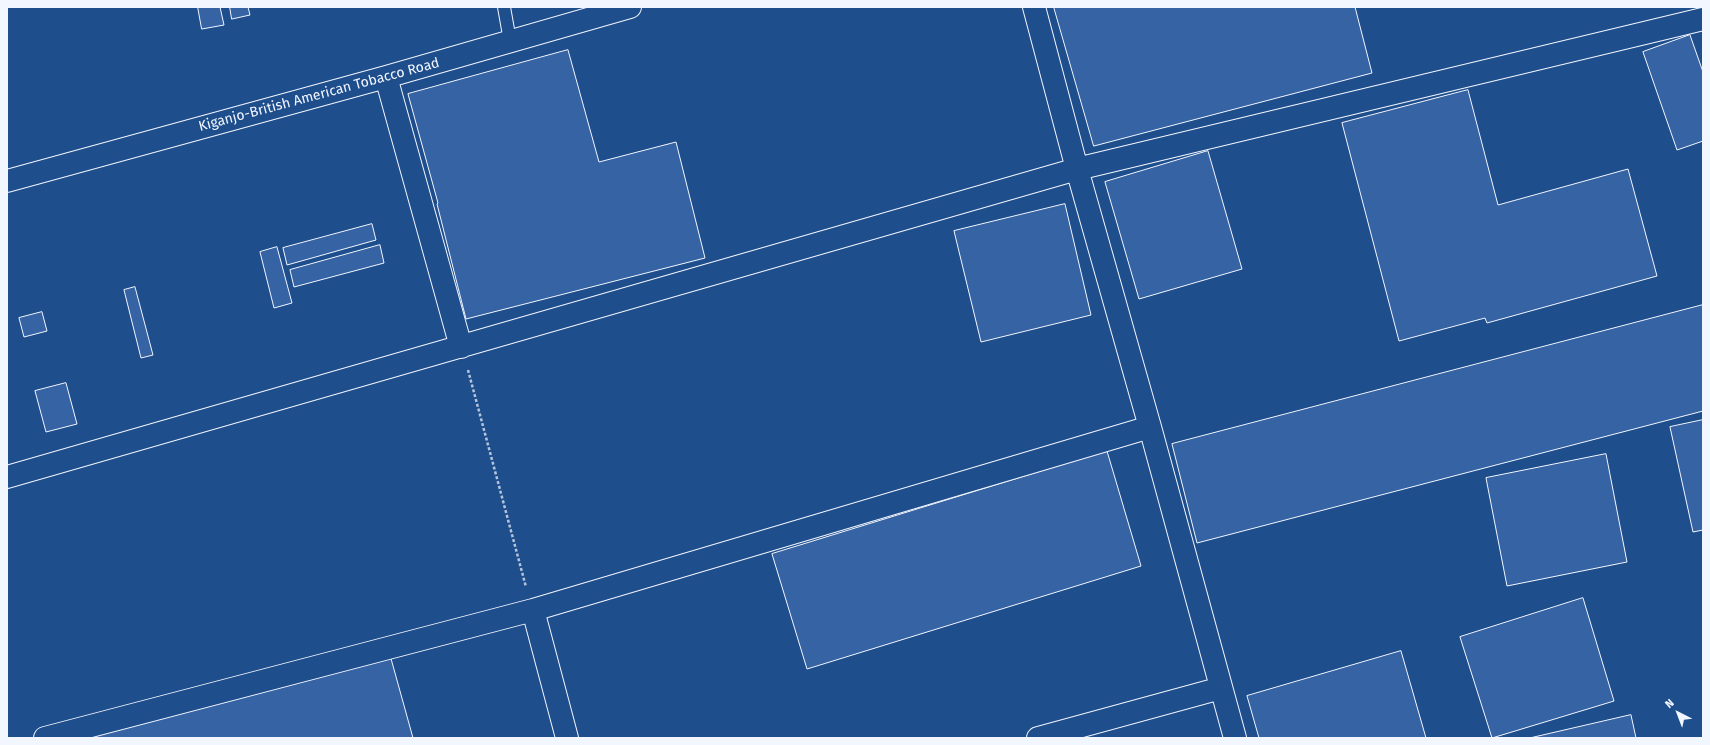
<!DOCTYPE html>
<html>
<head>
<meta charset="utf-8">
<style>
	body { margin:0 }
	#map { position:relative; width:1710px; height:745px; overflow:hidden; background:#1f4e8c; font-family:"Fira Sans",sans-serif }
	canvas { display:block }
	.frame { position:absolute; inset:0; border:8px solid #f2f6ff; pointer-events:none }
	.north { position:absolute; left:1658px; top:693px; width:40px; height:40px; -webkit-text-stroke:3px #1f4e8c; paint-order:stroke; rotate:318deg; font-size:11px; font-weight:700; line-height:16px; text-align:center; color:#f2f6ff }
	.north::after { content:''; display:block; margin:auto; width:14px; height:18px; background:#f2f6ff; clip-path:polygon(50% 0,100% 100%,50% 72%,0 100%) }
</style>
</head>
<body>
<div id="map">
<canvas width="1710" height="745"></canvas>
<div class="frame"></div>
<div class="north">N</div>
</div>
<script>
const context = document.querySelector('canvas').getContext('2d');
context.lineJoin = 'round';
function fillPath(path, color) {
  context.fillStyle = color;
  context.fill(path, 'evenodd');
}
function stroke(path, color, width, dash) {
  context.strokeStyle = color;
  context.lineWidth = width;
  context.lineCap = dash ? 'butt' : 'round';
  context.setLineDash(dash || []);
  context.stroke(path);
}
function write(font, color, halo, rows, align = 'center') {
  context.font = font + ' "Fira Sans",sans-serif';
  context.lineWidth = 3;
  context.setLineDash([]);
  context.textBaseline = 'middle';
  context.strokeStyle = halo;
  context.fillStyle = color;
  for (const [text, x, y, turn = 0] of rows) {
    context.save();
    context.translate(x, y);
    context.rotate((+turn || 0) * Math.PI / 180);
    context.textAlign = isNaN(turn) ? turn : align;
    if (halo) context.strokeText(text, 0, 0);
    context.fillText(text, 0, 0);
    context.restore();
  }
}
const building = new Path2D(`
	M 198,7 L 220,7 L 224,25 L 202,29 Z
	M 230,7 L 248,7 L 250,15 L 232,19 Z
	M 1054,7 L 1355,7 L 1372,73 L 1094,146 Z
	M 1690,35 L 1703,72 L 1703,141 L 1677,150 L 1643,52 Z
	M 568,50 L 599,162 L 676,142 L 705,258 L 466,319 L 437,204 L 438,203 L 408,94 Z
	M 1468,90 L 1498,205 L 1628,169 L 1657,276 L 1487,323 L 1485,318 L 1399,341 L 1342,123 Z
	M 1208,151 L 1242,269 L 1139,299 L 1105,182 Z
	M 1065,204 L 1091,315 L 981,342 L 954,231 Z
	M 372,224 L 376,240 L 287,265 L 283,248 Z
	M 380,245 L 384,263 L 294,287 L 290,270 Z
	M 277,247 L 292,303 L 274,308 L 260,252 Z
	M 135,287 L 153,355 L 141,358 L 124,290 Z
	M 1703,305 L 1703,411 L 1197,543 L 1172,444 Z
	M 42,312 L 47,331 L 24,337 L 19,318 Z
	M 66,383 L 77,424 L 46,432 L 35,391 Z
	M 1703,420 L 1703,530 L 1693,532 L 1670,427 Z
	M 1107,451 L 1141,566 L 807,669 L 772,554 Z
	M 1606,454 L 1627,562 L 1507,586 L 1486,478 Z
	M 1583,598 L 1614,701 L 1492,738 L 1460,637 Z
	M 1401,651 L 1426,738 L 1259,738 L 1247,696 Z
	M 390,655 L 413,738 L 89,738 Z
	M 1631,715 L 1636,738 L 1530,738 Z`);
fillPath(building, '#3563a3');
stroke(building, '#f2f6ff', 1);
const service = new Path2D(`
	M 504,7 L 510,41`);
const minor = new Path2D(`
	M 1034,7 L 1077,169 L 1150,427 L 1235,738
	M 386,77 L 461,347
	M 7,181 L 386,77 L 630,7
	M 7,477 L 1077,169 L 1703,19
	M 533,610 L 567,738
	M 45,738 L 533,610 L 1150,427
	M 1038,738 L 1221,688`);
stroke(service, '#f2f6ff', 14);
stroke(minor, '#f2f6ff', 24);
stroke(new Path2D(`
	M 468,370 L 526,587`), '#b3c4dc', 2.5, [3, 2]);
stroke(service, '#1f4e8c', 12);
stroke(minor, '#1f4e8c', 22);
write('14px', '#f2f6ff', '#1f4e8c', [
	["Kiganjo-British American Tobacco Road",319,95,-15]
]);
</script>
</body>
</html>
